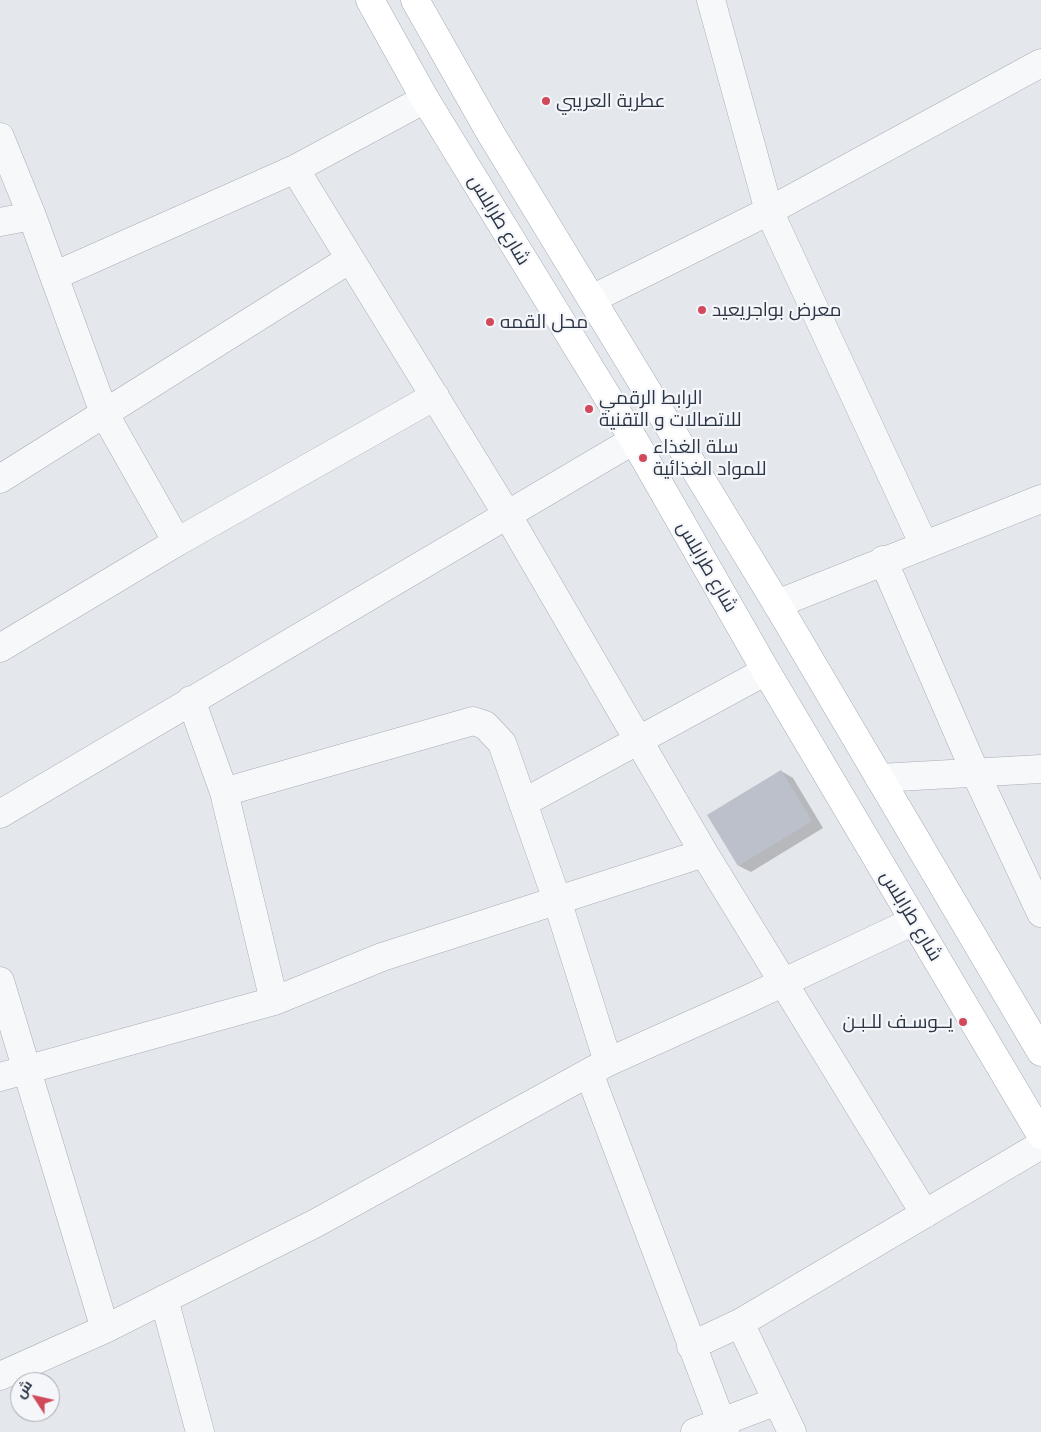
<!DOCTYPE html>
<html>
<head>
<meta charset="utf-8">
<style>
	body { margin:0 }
	#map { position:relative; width:1041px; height:1432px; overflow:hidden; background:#e4e7ec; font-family:Mulish,Cairo,sans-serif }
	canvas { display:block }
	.north { position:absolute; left:10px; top:1372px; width:50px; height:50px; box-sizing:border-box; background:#f4f6f9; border:1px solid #a4a8b1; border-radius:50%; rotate:305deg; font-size:14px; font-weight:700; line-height:20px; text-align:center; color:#2b3445 }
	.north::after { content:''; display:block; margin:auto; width:18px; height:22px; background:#d1495b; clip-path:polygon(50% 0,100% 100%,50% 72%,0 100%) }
</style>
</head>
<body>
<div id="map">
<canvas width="1041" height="1432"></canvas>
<div class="north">ش</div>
</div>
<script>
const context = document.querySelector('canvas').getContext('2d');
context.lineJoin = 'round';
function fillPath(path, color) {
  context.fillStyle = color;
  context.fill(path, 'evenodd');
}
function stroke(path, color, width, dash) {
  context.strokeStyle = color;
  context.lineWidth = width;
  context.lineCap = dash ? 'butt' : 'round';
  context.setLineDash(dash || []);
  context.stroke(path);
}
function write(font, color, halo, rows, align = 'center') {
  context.font = font + ' Mulish,Cairo,sans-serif';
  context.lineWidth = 4.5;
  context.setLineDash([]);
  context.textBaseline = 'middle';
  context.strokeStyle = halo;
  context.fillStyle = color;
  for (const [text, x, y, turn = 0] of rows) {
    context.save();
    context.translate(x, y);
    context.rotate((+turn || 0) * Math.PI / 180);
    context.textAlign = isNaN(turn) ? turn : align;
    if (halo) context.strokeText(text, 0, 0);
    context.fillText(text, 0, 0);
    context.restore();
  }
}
fillPath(new Path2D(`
	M 781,771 L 793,778 L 823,828 L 751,872 L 739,866 Z`), '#0003');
fillPath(new Path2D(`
	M 781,770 L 812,821 L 738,866 L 707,815 Z`), '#bbc0ca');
const minor = new Path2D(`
	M 711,0 L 769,211 L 924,545
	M 0,137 L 32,216 L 104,413 L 177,542
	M 295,169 L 508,516 L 704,853 L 925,1214
	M 0,222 L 32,216
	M 54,276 L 295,169 L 425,99
	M 592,299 L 769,211 L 1041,63
	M 0,479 L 350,259
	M 883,560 L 975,772 L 1041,913
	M 777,604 L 1041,499
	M 0,648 L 177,542 L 435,396
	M 191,700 L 224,792 L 274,1001
	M 879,778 L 1041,769
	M 224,792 L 473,721 L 485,725 L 502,743 L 557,900 L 608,1062
	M 523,803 L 766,671
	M 0,814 L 634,440
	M 0,981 L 105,1329
	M 589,1073 L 725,1432
	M 0,1077 L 274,1001 L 382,957 L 704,853
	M 164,1299 L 200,1432
	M 740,1323 L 792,1432
	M 691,1346 L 740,1323 L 1041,1145
	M 0,1376 L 105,1329 L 316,1223 L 608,1062 L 746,1000 L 914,921
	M 695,1432 L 777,1401`);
const major = new Path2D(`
	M 370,0 L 425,99 L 634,440 L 766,671 L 1041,1135
	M 415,0 L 491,134 L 777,604 L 1041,1052`);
stroke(minor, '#a9aeb7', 29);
stroke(major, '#a3abb8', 29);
stroke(minor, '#f7f8fa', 28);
stroke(major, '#fff', 28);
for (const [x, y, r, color] of [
	[546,101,5,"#d1495b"],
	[702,310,5,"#d1495b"],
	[490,322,5,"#d1495b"],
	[589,409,5,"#d1495b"],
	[643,458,5,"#d1495b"],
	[963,1022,5,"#d1495b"]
]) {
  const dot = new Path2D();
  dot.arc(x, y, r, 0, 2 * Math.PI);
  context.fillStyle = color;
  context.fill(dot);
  stroke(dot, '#f4f6f9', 2);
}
write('19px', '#2b3445', '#f4f6f9', [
	["عطرية العريبي",556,101],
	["معرض بواجريعيد",712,310],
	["محل القمه",500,322],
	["الرابط الرقمي",599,398],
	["للاتصالات و التقنية",599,420],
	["سلة الغذاء",653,447],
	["للمواد الغذائية",653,469],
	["يــوسـف للـبـن",953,1022,"right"]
], 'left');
write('19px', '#2b3445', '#f4f6f9', [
	["شارع طرابلس",499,220,59],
	["شارع طرابلس",707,567,60],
	["شارع طرابلس",911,916,59]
]);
</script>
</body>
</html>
